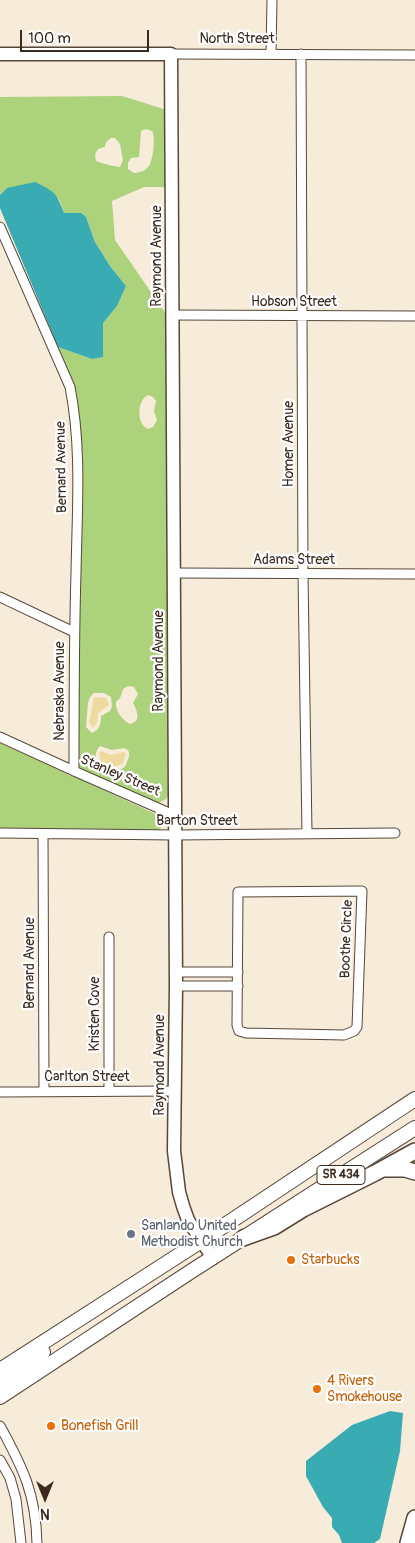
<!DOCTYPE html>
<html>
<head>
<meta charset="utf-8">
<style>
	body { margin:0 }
	#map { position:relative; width:415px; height:1543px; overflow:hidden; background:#f7ebda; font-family:Pangolin,sans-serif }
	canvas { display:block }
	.north { position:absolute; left:20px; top:1473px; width:50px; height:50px; -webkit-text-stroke:4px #fff; paint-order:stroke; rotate:180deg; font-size:14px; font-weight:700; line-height:20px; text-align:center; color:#3b2a1e }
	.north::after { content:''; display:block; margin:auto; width:18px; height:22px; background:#3b2a1e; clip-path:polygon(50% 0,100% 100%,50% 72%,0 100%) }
	.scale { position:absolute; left:20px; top:30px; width:129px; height:22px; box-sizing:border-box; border:2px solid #3b2a1e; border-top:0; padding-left:6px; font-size:15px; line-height:18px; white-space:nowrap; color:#3b2a1e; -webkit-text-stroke:4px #fff; paint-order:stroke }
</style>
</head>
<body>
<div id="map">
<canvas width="415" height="1543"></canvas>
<div class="north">N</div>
<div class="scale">100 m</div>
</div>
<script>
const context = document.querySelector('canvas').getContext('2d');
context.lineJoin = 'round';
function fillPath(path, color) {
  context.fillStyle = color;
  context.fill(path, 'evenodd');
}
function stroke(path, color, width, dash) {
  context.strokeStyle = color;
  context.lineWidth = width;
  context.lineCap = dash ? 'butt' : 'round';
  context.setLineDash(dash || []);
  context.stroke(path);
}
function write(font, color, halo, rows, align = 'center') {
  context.font = font + ' Pangolin,sans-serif';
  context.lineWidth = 4.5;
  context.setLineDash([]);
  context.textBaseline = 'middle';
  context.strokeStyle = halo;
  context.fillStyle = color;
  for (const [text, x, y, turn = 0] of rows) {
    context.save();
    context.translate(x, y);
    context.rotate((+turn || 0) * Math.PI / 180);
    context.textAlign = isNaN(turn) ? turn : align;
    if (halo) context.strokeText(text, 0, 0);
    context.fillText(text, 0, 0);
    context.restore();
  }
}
fillPath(new Path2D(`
	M 122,96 L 167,110 L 167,187 L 144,187 L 112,201 L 115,240 L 166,314 L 169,793 L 167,798 L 159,803 L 78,768 L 79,633 L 83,462 L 79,411 L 74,386 L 58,347 L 92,359 L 103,357 L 103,323 L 117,306 L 126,286 L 110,266 L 95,242 L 86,217 L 80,213 L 64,213 L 59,199 L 7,188 L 0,195 L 0,97 ZM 146,129 L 152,131 C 156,137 153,160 149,166 C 145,171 139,173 134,173 L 128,169 L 128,163 L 131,158 L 139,157 L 141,131 ZM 111,138 L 115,138 L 120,144 L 123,160 L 120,167 C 116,167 100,163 96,161 C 94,153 96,148 105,147 L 106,142 ZM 148,395 L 153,397 L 156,401 L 154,411 L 157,420 L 153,427 L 148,429 C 136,424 137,400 148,395 ZM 128,686 L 134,687 L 138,694 L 133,703 C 137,711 142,721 130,724 C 123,721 115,711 116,702 L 120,698 L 123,689 ZM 104,693 L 111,697 L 112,706 L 110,711 L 101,716 C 101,723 100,730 92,733 L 86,727 L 88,703 L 90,697 L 94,693 ZM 100,746 L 112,750 L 124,748 L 128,750 C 130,755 129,757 127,762 C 124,774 108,772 99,766 C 95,760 94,752 100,746 Z
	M 0,742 L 69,775 L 69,776 L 73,776 L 164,818 L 162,827 L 158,831 L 148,832 L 0,828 Z`), '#acd27c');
fillPath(new Path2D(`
	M 94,697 L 106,698 L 109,705 L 98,713 L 97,723 L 93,728 L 89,723 Z
	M 101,751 L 111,755 L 123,752 L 126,753 L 123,764 L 115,766 L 102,763 L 100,759 L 99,753 Z`), '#eeda9e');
fillPath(new Path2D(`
	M 35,182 C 55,192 56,192 64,213 L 81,213 L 86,217 L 95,242 L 110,266 L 126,286 L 117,306 L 103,323 L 103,357 L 92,359 L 58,347 L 2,213 L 0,208 L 0,195 L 7,188 Z
	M 390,1411 L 403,1413 L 400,1451 L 380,1539 L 374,1543 L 342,1543 L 339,1535 L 332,1527 L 332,1518 L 323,1507 L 306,1476 L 306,1461 L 352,1425 Z`), '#39abb3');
const street = new Path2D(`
	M 271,53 L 272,0
	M 171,54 L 415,55
	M 301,54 L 303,575 L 307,834
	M 0,227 L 70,387 C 82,448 77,511 76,573 C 74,639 74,705 74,771
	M 172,315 L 415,316
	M 173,573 L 415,574
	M 0,597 L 74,632
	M 0,737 L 74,771 L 174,815
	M 0,833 L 174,835 L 395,833
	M 43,834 L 44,1091
	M 362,891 L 357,1027 L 354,1031 L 344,1035 L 246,1033 L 239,1031 L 237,1025 L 238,892 Z
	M 109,937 L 109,1091
	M 176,972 L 238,972
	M 176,986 L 238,986
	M 0,1092 L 175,1091
	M 0,1426 C 23,1468 36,1494 37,1543
	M 0,1460 L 10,1478 L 16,1499 L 21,1543`);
const secondary = new Path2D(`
	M 0,54 L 171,54 L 176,986 L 174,1151 L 179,1192 L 183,1206 L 188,1220 L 213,1258`);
const primary = new Path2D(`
	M 0,1370 L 201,1241 L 415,1099
	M 0,1382 L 43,1352
	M 0,1397 L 190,1272 L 415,1128`);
const highway = new Path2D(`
	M 385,1169 L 405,1169 L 415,1172
	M 243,1238 L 274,1227 L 303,1209 L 375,1173 L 415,1151
	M 408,1543 L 415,1518`);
stroke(street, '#57473a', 11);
stroke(secondary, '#57473a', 15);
stroke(primary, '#57473a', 16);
stroke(highway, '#57473a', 18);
stroke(street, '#fff', 9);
stroke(secondary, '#fff', 12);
stroke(primary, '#fff', 14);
stroke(highway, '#fff', 15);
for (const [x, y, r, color] of [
	[131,1234,5,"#6b7280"],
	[291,1260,5,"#e8710a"],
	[317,1389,5,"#e8710a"],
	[51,1426,5,"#e8710a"]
]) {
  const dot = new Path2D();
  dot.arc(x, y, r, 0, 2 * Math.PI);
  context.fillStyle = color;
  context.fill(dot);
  stroke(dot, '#fff', 2);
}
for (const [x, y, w] of [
	[341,1175,48]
]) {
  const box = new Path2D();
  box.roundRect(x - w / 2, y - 9.5, w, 19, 4);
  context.fillStyle = '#fff';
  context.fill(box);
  stroke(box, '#3b2a1e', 1);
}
write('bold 12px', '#3b2a1e', null, [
	["SR 434",341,1175]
]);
write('14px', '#3b2a1e', '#fff', [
	["North Street",237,39],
	["Raymond Avenue",157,256,-90],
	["Hobson Street",294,302],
	["Homer Avenue",289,444,-90],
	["Bernard Avenue",62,467,-91],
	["Adams Street",294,560],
	["Raymond Avenue",159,661,-90],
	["Nebraska Avenue",60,691,-90],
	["Stanley Street",120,776,23],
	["Barton Street",197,821],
	["Boothe Circle",347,939,-88],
	["Bernard Avenue",30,963,-90],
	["Kristen Cove",95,1014,-90],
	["Raymond Avenue",160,1065,-90],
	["Carlton Street",87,1077]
]);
write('14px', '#5b616d', '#fff', [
	["Sanlando United",141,1226],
	["Methodist Church",141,1242]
], 'left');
write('14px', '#c56008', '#fff', [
	["Starbucks",301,1260],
	["4 Rivers",327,1381],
	["Smokehouse",327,1397],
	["Bonefish Grill",61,1426]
], 'left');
</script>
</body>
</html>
